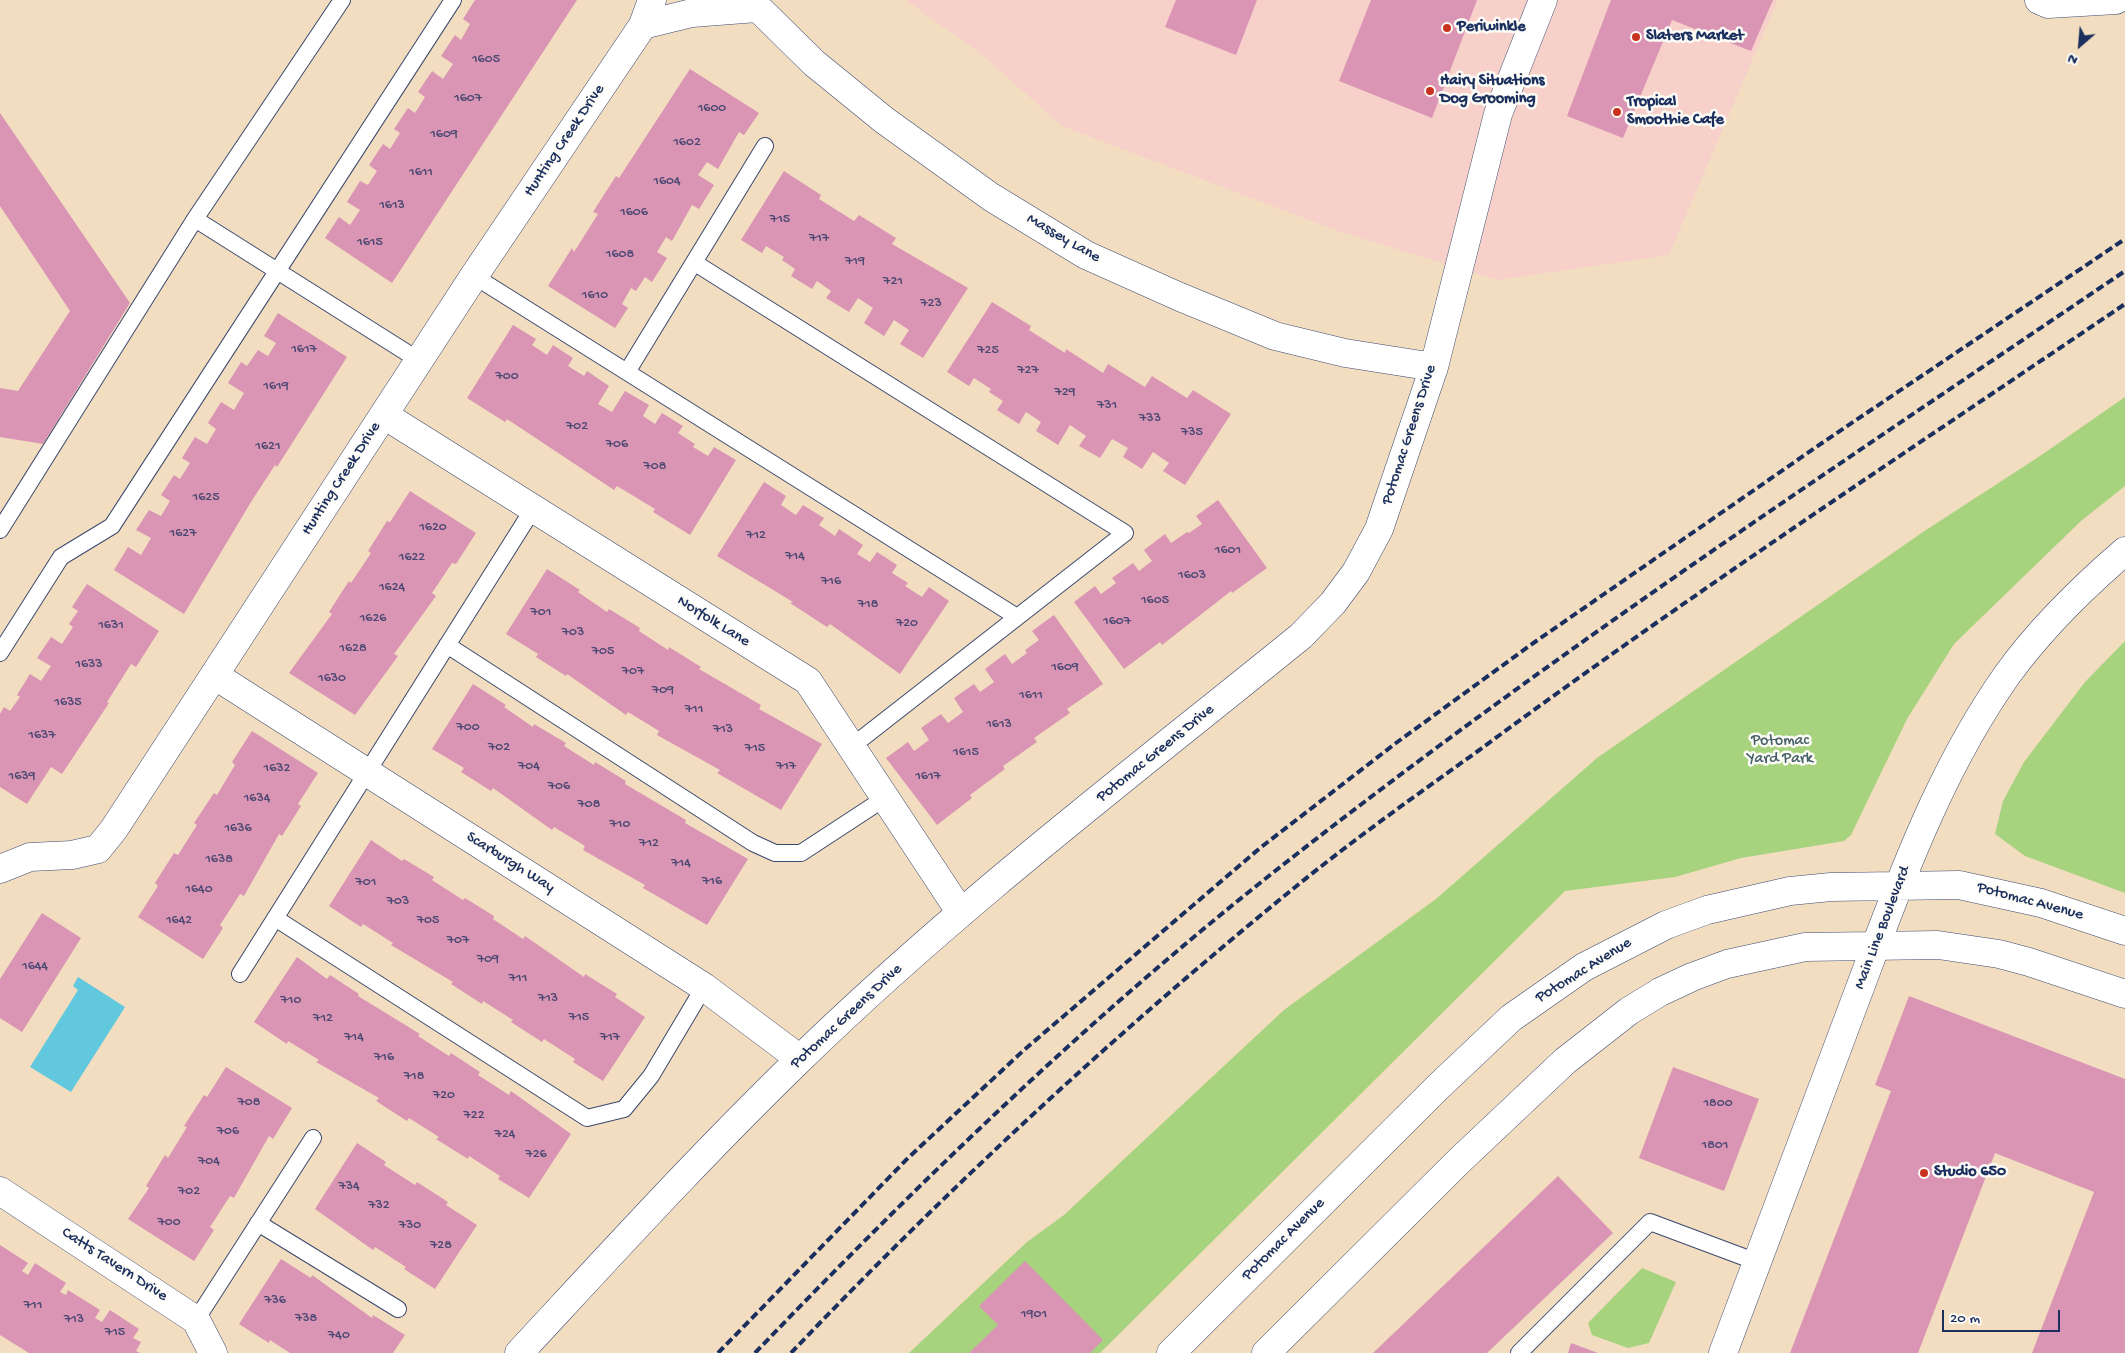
<!DOCTYPE html>
<html>
<head>
<meta charset="utf-8">
<style>
	body { margin:0 }
	#map { position:relative; width:2125px; height:1353px; overflow:hidden; background:#f2ddc0; font-family:"Gochi Hand",sans-serif }
	canvas { display:block }
	.north { position:absolute; left:2055px; top:20px; width:50px; height:50px; -webkit-text-stroke:4px #fdfcf7; paint-order:stroke; rotate:207deg; font-size:14px; font-weight:700; line-height:20px; text-align:center; color:#1b2f5e }
	.north::after { content:''; display:block; margin:auto; width:18px; height:22px; background:#1b2f5e; clip-path:polygon(50% 0,100% 100%,50% 72%,0 100%) }
	.scale { position:absolute; left:1942px; top:1310px; width:118px; height:22px; box-sizing:border-box; border:2px solid #1b2f5e; border-top:0; padding-left:6px; font-size:15px; line-height:18px; white-space:nowrap; color:#1b2f5e; -webkit-text-stroke:4px #fdfcf7; paint-order:stroke }
</style>
</head>
<body>
<div id="map">
<canvas width="2125" height="1353"></canvas>
<div class="north">N</div>
<div class="scale">20 m</div>
</div>
<script>
const context = document.querySelector('canvas').getContext('2d');
context.lineJoin = 'round';
function fillPath(path, color) {
  context.fillStyle = color;
  context.fill(path, 'evenodd');
}
function stroke(path, color, width, dash) {
  context.strokeStyle = color;
  context.lineWidth = width;
  context.lineCap = dash ? 'butt' : 'round';
  context.setLineDash(dash || []);
  context.stroke(path);
}
function write(font, color, halo, rows, align = 'center') {
  context.font = font + ' "Gochi Hand",sans-serif';
  context.lineWidth = 5;
  context.setLineDash([]);
  context.textBaseline = 'middle';
  context.strokeStyle = halo;
  context.fillStyle = color;
  for (const [text, x, y, turn = 0] of rows) {
    context.save();
    context.translate(x, y);
    context.rotate((+turn || 0) * Math.PI / 180);
    context.textAlign = isNaN(turn) ? turn : align;
    if (halo) context.strokeText(text, 0, 0);
    context.fillText(text, 0, 0);
    context.restore();
  }
}
fillPath(new Path2D(`
	M 905,0 L 1778,0 L 1669,255 L 1498,280 L 1338,231 L 1062,126 L 979,52 Z`), '#f7d0ca');
fillPath(new Path2D(`
	M 2125,397 L 2125,486 L 2081,521 L 1954,644 L 1907,719 L 1851,835 L 1844,841 L 1741,858 L 1675,877 L 1565,891 L 1100,1353 L 909,1353 L 1027,1242 L 1064,1215 L 1284,1010 L 1436,899 L 1597,758 L 1923,532 L 2040,456 Z
	M 2125,641 L 2125,893 L 2025,856 L 1995,834 L 2003,801 L 2024,762 L 2085,682 Z
	M 1642,1268 L 1676,1282 L 1649,1343 L 1628,1348 L 1592,1335 L 1588,1323 Z`), '#a7d27e');
fillPath(new Path2D(`
	M 78,977 L 125,1007 L 71,1092 L 30,1067 L 78,990 L 73,986 Z`), '#61c8de');
fillPath(new Path2D(`
	M 475,0 L 577,0 L 392,283 L 325,238 L 339,217 L 350,225 L 360,210 L 347,202 L 360,181 L 368,185 L 377,171 L 369,165 L 383,144 L 390,149 L 400,133 L 394,129 L 408,108 L 415,113 L 425,97 L 418,92 L 432,71 L 443,79 L 453,64 L 441,56 L 455,35 L 461,40 L 470,24 L 463,19 Z
	M 1176,0 L 1257,0 L 1236,55 L 1165,27 Z
	M 1371,0 L 1477,0 L 1432,118 L 1339,81 Z
	M 1611,0 L 1773,0 L 1751,51 L 1672,20 L 1623,138 L 1567,116 Z
	M 690,69 L 759,113 L 744,135 L 739,132 L 718,169 L 707,162 L 698,175 L 714,185 L 699,209 L 692,205 L 672,241 L 666,237 L 657,252 L 667,258 L 652,282 L 645,277 L 636,291 L 631,288 L 622,304 L 628,308 L 615,328 L 548,286 L 572,248 L 574,252 L 598,214 L 593,212 L 616,176 L 619,178 Z
	M 0,113 L 130,303 L 43,444 L 0,437 L 0,388 L 18,391 L 70,311 L 0,206 Z
	M 784,171 L 821,195 L 819,199 L 854,221 L 859,215 L 896,238 L 892,244 L 968,288 L 923,358 L 900,344 L 909,330 L 894,320 L 884,336 L 864,323 L 873,308 L 858,298 L 849,312 L 826,298 L 831,291 L 817,281 L 812,289 L 791,276 L 795,269 L 782,260 L 784,257 L 766,246 L 762,253 L 741,240 Z
	M 992,302 L 1031,326 L 1029,330 L 1065,353 L 1066,349 L 1103,373 L 1108,364 L 1145,387 L 1152,376 L 1187,398 L 1193,390 L 1231,414 L 1185,485 L 1163,471 L 1169,463 L 1153,452 L 1142,469 L 1123,457 L 1128,448 L 1112,439 L 1100,458 L 1079,446 L 1086,436 L 1070,425 L 1058,445 L 1036,431 L 1041,422 L 1026,412 L 1019,424 L 997,410 L 1003,401 L 989,392 L 991,389 L 974,378 L 969,386 L 947,372 Z
	M 278,313 L 347,357 L 277,467 L 275,465 L 251,502 L 184,614 L 114,570 L 128,547 L 141,555 L 151,538 L 136,530 L 149,510 L 161,516 L 170,501 L 161,495 L 174,475 L 180,479 L 190,463 L 182,458 L 195,437 L 207,444 L 216,429 L 208,423 L 221,402 L 234,410 L 244,393 L 228,383 L 241,362 L 247,366 L 258,350 L 268,356 L 276,343 L 264,336 Z
	M 513,325 L 536,339 L 532,345 L 547,355 L 553,345 L 573,358 L 568,366 L 584,376 L 587,371 L 609,386 L 598,404 L 612,412 L 625,391 L 649,405 L 643,416 L 655,424 L 662,413 L 683,426 L 678,433 L 695,444 L 693,447 L 708,456 L 714,447 L 736,460 L 690,535 L 653,512 L 655,509 L 617,486 L 614,490 L 507,419 L 505,422 L 467,398 Z
	M 764,482 L 786,496 L 781,505 L 796,515 L 803,505 L 824,518 L 819,525 L 835,536 L 839,529 L 863,545 L 857,554 L 870,562 L 877,552 L 897,565 L 892,573 L 908,583 L 905,586 L 922,597 L 929,587 L 949,601 L 900,674 L 830,624 L 827,627 L 790,603 L 793,602 L 717,556 Z
	M 410,491 L 476,533 L 456,564 L 452,563 L 432,593 L 436,596 L 394,654 L 398,656 L 355,715 L 289,673 L 332,614 L 329,612 L 349,581 L 351,583 L 371,553 L 368,551 L 387,521 L 390,522 Z
	M 1218,500 L 1267,568 L 1232,593 L 1231,591 L 1162,645 L 1160,642 L 1124,669 L 1074,602 L 1095,586 L 1101,594 L 1116,583 L 1112,578 L 1133,563 L 1139,571 L 1152,561 L 1144,550 L 1165,534 L 1171,543 L 1187,532 L 1189,533 L 1202,524 L 1196,516 Z
	M 547,569 L 580,590 L 578,592 L 607,612 L 609,609 L 640,628 L 639,631 L 668,650 L 669,647 L 701,667 L 699,669 L 761,705 L 759,709 L 822,744 L 781,810 L 717,773 L 720,770 L 657,735 L 659,731 L 628,712 L 626,715 L 567,674 L 566,676 L 536,657 L 538,654 L 506,634 Z
	M 87,584 L 159,631 L 136,667 L 131,664 L 107,702 L 109,703 L 62,774 L 51,767 L 27,804 L 0,787 L 0,714 L 4,707 L 10,711 L 20,697 L 17,695 L 30,674 L 41,681 L 51,666 L 37,658 L 51,637 L 62,644 L 73,627 L 69,624 L 78,611 L 72,607 Z
	M 1054,615 L 1103,684 L 1067,709 L 1070,713 L 1034,738 L 1037,742 L 1003,766 L 1005,769 L 970,795 L 972,798 L 937,825 L 886,758 L 908,742 L 914,751 L 929,740 L 921,728 L 941,714 L 948,723 L 963,712 L 954,698 L 974,684 L 980,692 L 994,682 L 985,669 L 1005,654 L 1012,664 L 1027,653 L 1025,650 L 1039,640 L 1032,631 Z
	M 473,684 L 506,705 L 504,707 L 533,727 L 534,724 L 566,743 L 564,746 L 594,765 L 595,762 L 626,781 L 625,784 L 686,820 L 685,823 L 748,859 L 707,925 L 643,888 L 645,885 L 583,850 L 585,846 L 554,827 L 552,830 L 493,788 L 491,791 L 461,772 L 464,768 L 432,749 Z
	M 252,731 L 318,773 L 298,804 L 301,806 L 282,836 L 279,834 L 244,896 L 240,894 L 220,925 L 223,928 L 203,959 L 138,917 L 158,886 L 155,883 L 174,853 L 178,855 L 197,825 L 194,823 L 214,793 L 217,795 L 235,765 L 232,762 Z
	M 371,840 L 402,861 L 404,859 L 434,877 L 432,880 L 463,900 L 465,898 L 494,916 L 493,919 L 523,939 L 525,936 L 584,977 L 585,974 L 617,994 L 615,997 L 645,1017 L 603,1081 L 573,1062 L 575,1059 L 544,1039 L 542,1042 L 511,1022 L 513,1020 L 483,1001 L 482,1004 L 451,984 L 453,982 L 391,945 L 393,943 L 363,924 L 361,927 L 329,906 Z
	M 42,913 L 81,938 L 22,1032 L 0,1018 L 0,979 Z
	M 297,957 L 327,979 L 330,975 L 359,994 L 358,996 L 420,1034 L 418,1036 L 449,1056 L 451,1053 L 480,1072 L 478,1075 L 509,1095 L 511,1091 L 571,1134 L 529,1198 L 498,1179 L 500,1176 L 469,1156 L 468,1159 L 436,1139 L 439,1137 L 409,1118 L 407,1121 L 376,1101 L 379,1098 L 316,1062 L 319,1060 L 288,1041 L 287,1044 L 254,1022 Z
	M 1909,996 L 2125,1079 L 2125,1353 L 2032,1353 L 2094,1192 L 1995,1153 L 1918,1353 L 1790,1353 L 1891,1091 L 1875,1085 Z
	M 226,1067 L 292,1108 L 273,1139 L 269,1136 L 234,1198 L 230,1196 L 210,1227 L 214,1230 L 194,1261 L 128,1219 L 149,1188 L 146,1186 L 165,1155 L 168,1158 L 187,1127 L 184,1126 L 204,1095 L 207,1097 Z
	M 1673,1067 L 1759,1099 L 1724,1191 L 1639,1158 Z
	M 357,1143 L 386,1162 L 384,1165 L 415,1185 L 417,1182 L 448,1202 L 446,1205 L 477,1225 L 435,1289 L 404,1269 L 406,1267 L 375,1247 L 373,1250 L 315,1209 Z
	M 1558,1176 L 1613,1233 L 1487,1353 L 1373,1353 Z
	M 0,1245 L 28,1263 L 22,1271 L 28,1275 L 35,1263 L 66,1283 L 60,1292 L 66,1295 L 68,1290 L 100,1310 L 95,1318 L 102,1322 L 110,1310 L 139,1329 L 133,1338 L 141,1342 L 136,1351 L 140,1353 L 29,1353 L 0,1335 Z
	M 281,1259 L 311,1278 L 312,1275 L 372,1318 L 373,1315 L 405,1335 L 393,1353 L 290,1353 L 270,1340 L 269,1343 L 239,1324 Z
	M 1025,1261 L 1103,1340 L 1090,1353 L 969,1353 L 998,1325 L 979,1306 Z
	M 1571,1343 L 1598,1353 L 1568,1353 Z`), '#d995b3');
const lane = new Path2D(`
	M 195,219 L 420,361
	M 695,263 L 1125,533 L 851,747
	M 474,276 L 1017,617
	M 627,372 L 765,146
	M 0,530 L 195,219 L 342,0
	M 447,645 L 753,843 L 775,853 L 801,853 L 885,798
	M 0,653 L 61,557 L 112,526 L 453,0
	M 275,918 L 587,1118 L 624,1109 L 651,1076 L 704,987
	M 240,974 L 533,509
	M 258,1223 L 398,1309
	M 196,1320 L 313,1138
	M 1519,1353 L 1650,1222 L 1757,1262`);
const street = new Path2D(`
	M 750,0 L 814,63 L 884,120 L 991,197 L 1086,255 L 1180,297 L 1275,336 L 1345,353 L 1434,367
	M 643,25 L 692,13 L 757,8
	M 384,415 L 808,681 L 961,913
	M 214,675 L 704,987 L 800,1059
	M 0,869 L 30,857 L 72,855 L 98,849 L 114,829 L 474,276 L 643,25 L 652,0
	M 0,1191 L 196,1320 L 213,1353
	M 519,1353 C 611,1254 702,1154 799,1060 C 956,907 1131,774 1301,636 L 1333,603 L 1356,572 L 1379,529 L 1434,367 L 1498,114 L 1543,0
	M 1723,1353 L 1876,945`);
const secondary = new Path2D(`
	M 2039,0 L 2048,4 L 2116,0
	M 1876,945 C 1911,852 1949,757 2007,675 C 2040,629 2082,588 2125,551
	M 1171,1353 L 1438,1087 L 1511,1018 L 1584,967 L 1666,925 L 1707,910 L 1790,891 L 1831,887 L 1959,885 L 2041,903 L 2125,931
	M 1266,1353 L 1460,1160 L 1565,1061 L 1629,1011 L 1660,992 L 1692,977 L 1727,964 L 1805,947 L 1938,945 L 1999,954 L 2029,962 L 2125,994`);
stroke(lane, '#3b496d', 18);
stroke(street, '#3b496d', 29);
stroke(secondary, '#3b496d', 29);
stroke(lane, '#fff', 16);
stroke(street, '#fff', 28);
stroke(secondary, '#fff', 28);
stroke(new Path2D(`
	M 718,1353 L 908,1158 L 1024,1050 L 1260,848 L 1396,743 L 1532,644 L 1822,443 L 2125,239
	M 755,1353 C 921,1180 1095,1012 1284,864 C 1554,652 1841,463 2125,271
	M 791,1353 C 950,1186 1120,1029 1299,884 C 1357,837 1418,794 1478,751 C 1689,595 1908,451 2125,304`), '#1b2f5e', 4, [8, 4]);
for (const [x, y, r, color] of [
	[1447,28,5,"#c8321e"],
	[1636,37,5,"#c8321e"],
	[1430,91,5,"#c8321e"],
	[1617,112,5,"#c8321e"],
	[1924,1173,5,"#c8321e"]
]) {
  const dot = new Path2D();
  dot.arc(x, y, r, 0, 2 * Math.PI);
  context.fillStyle = color;
  context.fill(dot);
  stroke(dot, '#fdfcf7', 2);
}
write('14px', '#4a4873', null, [
	["1605",486,60],
	["1607",468,99],
	["1600",712,109],
	["1609",444,135],
	["1602",687,143],
	["1611",421,173],
	["1604",667,182],
	["1613",392,206],
	["1606",634,213],
	["715",780,220],
	["717",819,239],
	["1615",370,243],
	["1608",620,255],
	["719",855,262],
	["721",893,282],
	["1610",595,296],
	["723",931,304],
	["1617",304,350],
	["725",988,351],
	["727",1028,371],
	["700",507,377],
	["1619",276,387],
	["729",1065,393],
	["731",1107,406],
	["733",1150,419],
	["702",577,427],
	["735",1192,433],
	["706",617,445],
	["1621",268,447],
	["708",655,467],
	["1625",206,498],
	["1620",433,528],
	["1627",183,534],
	["712",756,536],
	["1601",1228,551],
	["714",795,557],
	["1622",412,558],
	["1603",1192,576],
	["716",831,582],
	["1624",392,588],
	["1605",1155,601],
	["718",868,605],
	["701",541,613],
	["1626",373,619],
	["1607",1117,622],
	["720",907,624],
	["1631",111,626],
	["703",573,633],
	["1628",353,649],
	["705",603,652],
	["1633",89,665],
	["1609",1065,668],
	["707",633,672],
	["1630",332,679],
	["709",663,691],
	["1611",1031,696],
	["1635",68,703],
	["711",694,710],
	["1613",999,725],
	["700",468,728],
	["713",723,730],
	["1637",42,736],
	["702",499,748],
	["715",755,749],
	["1615",966,753],
	["704",529,767],
	["717",786,767],
	["1632",277,769],
	["1639",22,777],
	["1617",928,777],
	["706",559,787],
	["1634",257,799],
	["708",589,805],
	["710",620,825],
	["1636",238,829],
	["712",649,844],
	["1638",219,860],
	["714",681,864],
	["716",712,882],
	["701",366,883],
	["1640",199,890],
	["703",398,902],
	["1642",179,921],
	["705",428,921],
	["707",458,941],
	["709",488,960],
	["1644",35,967],
	["711",518,979],
	["713",548,999],
	["710",291,1001],
	["715",579,1018],
	["712",323,1019],
	["714",354,1038],
	["717",610,1038],
	["716",384,1058],
	["718",414,1077],
	["720",444,1096],
	["708",249,1103],
	["1800",1718,1104],
	["722",474,1116],
	["706",228,1132],
	["724",505,1135],
	["1801",1715,1146],
	["726",536,1155],
	["704",209,1162],
	["734",349,1187],
	["702",189,1192],
	["732",379,1206],
	["700",169,1223],
	["730",410,1226],
	["728",441,1246],
	["736",275,1301],
	["711",33,1306],
	["1901",1034,1315],
	["738",306,1319],
	["713",74,1320],
	["715",115,1333],
	["740",339,1336]
]);
write('bold 16px', '#1b2f5e', '#fdfcf7', [
	["Periwinkle",1457,28],
	["Slaters Market",1646,37],
	["Hairy Situations",1440,82],
	["Dog Grooming",1440,100],
	["Tropical",1627,103],
	["Smoothie Cafe",1627,121],
	["Studio 650",1934,1173]
], 'left');
write('16px', '#1b2f5e', '#fdfcf7', [
	["Hunting Creek Drive",565,141,-56],
	["Massey Lane",1063,239,30],
	["Potomac Greens Drive",1410,435,-72],
	["Hunting Creek Drive",342,479,-57],
	["Norfolk Lane",713,622,32],
	["Potomac Greens Drive",1156,754,-39],
	["Scarburgh Way",510,863,32],
	["Potomac Avenue",2030,902,15],
	["Main Line Boulevard",1883,928,-69],
	["Potomac Avenue",1584,971,-32],
	["Potomac Greens Drive",847,1017,-43],
	["Potomac Avenue",1284,1240,-45],
	["Catts Tavern Drive",114,1265,33]
]);
write('16px', '#456068', '#fdfcf7', [
	["Potomac",1780,742],
	["Yard Park",1780,760]
]);
</script>
</body>
</html>
